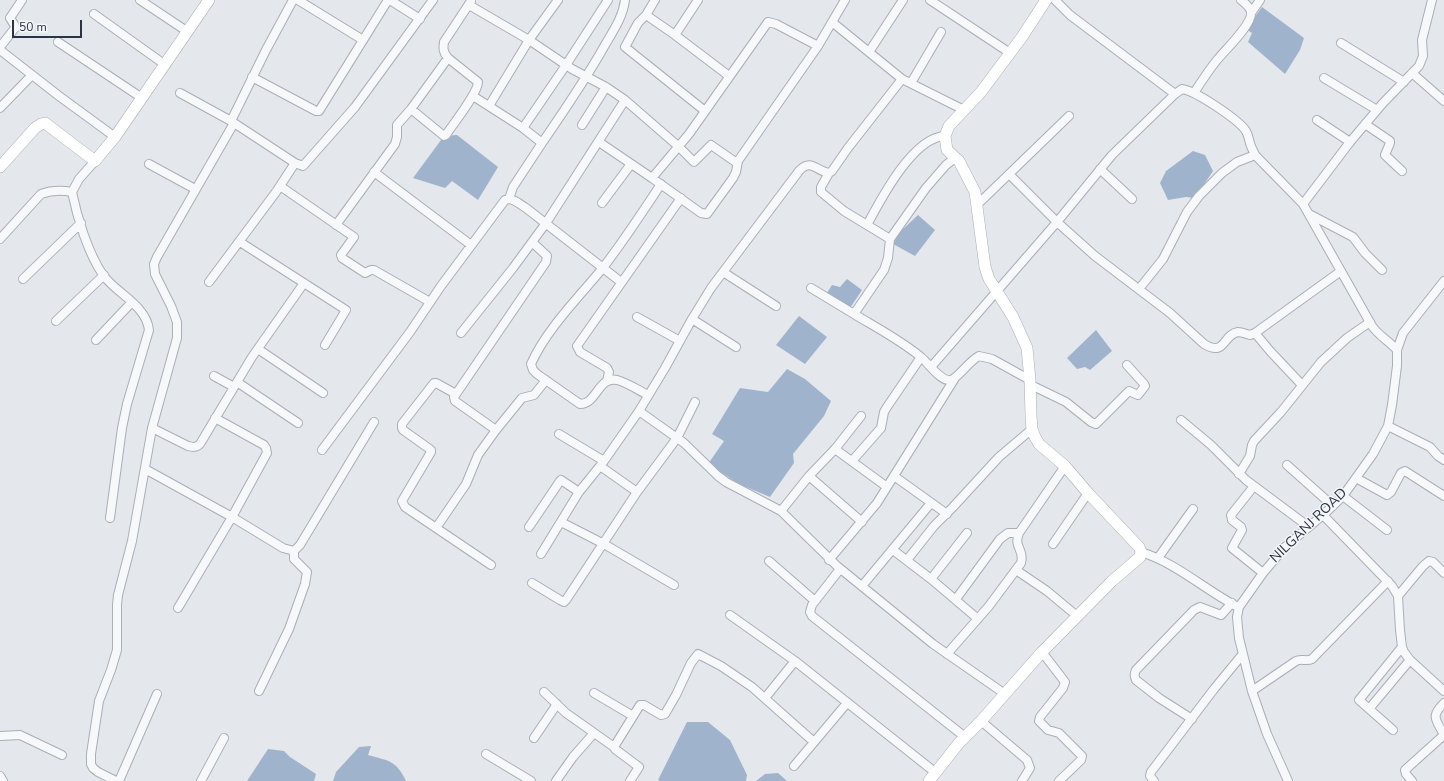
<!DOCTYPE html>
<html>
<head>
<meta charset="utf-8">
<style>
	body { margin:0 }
	#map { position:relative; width:1444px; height:781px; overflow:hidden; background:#e4e7ec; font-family:"Nunito Sans",sans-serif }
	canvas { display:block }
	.scale { position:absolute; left:12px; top:20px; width:70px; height:18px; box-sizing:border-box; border:2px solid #2b3445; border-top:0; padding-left:5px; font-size:12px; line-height:14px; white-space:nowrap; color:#2b3445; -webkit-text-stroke:3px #f4f6f9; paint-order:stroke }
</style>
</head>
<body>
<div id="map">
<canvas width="1444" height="781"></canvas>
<div class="scale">50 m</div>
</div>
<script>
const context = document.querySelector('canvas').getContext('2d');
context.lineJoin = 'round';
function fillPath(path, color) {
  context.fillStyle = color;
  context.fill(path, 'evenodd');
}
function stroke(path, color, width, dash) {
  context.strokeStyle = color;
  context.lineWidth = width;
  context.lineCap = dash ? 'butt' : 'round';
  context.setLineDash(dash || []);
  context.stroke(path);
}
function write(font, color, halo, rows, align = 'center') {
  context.font = font + ' "Nunito Sans",sans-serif';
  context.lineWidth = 3;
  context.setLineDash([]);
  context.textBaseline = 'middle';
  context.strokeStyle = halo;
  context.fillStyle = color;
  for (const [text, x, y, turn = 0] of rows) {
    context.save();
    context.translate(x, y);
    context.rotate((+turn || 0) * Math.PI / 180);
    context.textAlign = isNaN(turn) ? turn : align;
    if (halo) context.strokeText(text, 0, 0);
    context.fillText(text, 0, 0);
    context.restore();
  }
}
fillPath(new Path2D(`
	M 1262,7 L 1304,38 L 1300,50 L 1285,74 L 1248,42 L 1252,33 L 1246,29 Z
	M 457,135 L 498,167 L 478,200 L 452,181 L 445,188 L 413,178 L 444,136 Z
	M 1193,151 L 1205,155 L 1213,171 L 1195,198 L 1186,197 L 1168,200 L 1160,183 L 1166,171 Z
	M 918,215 L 935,230 L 915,256 L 893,244 L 900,232 Z
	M 847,279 L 862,290 L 850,308 L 825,296 L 832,285 L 840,287 Z
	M 799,316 L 827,337 L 805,364 L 776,345 Z
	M 1096,330 L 1112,351 L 1090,370 L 1085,367 L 1077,369 L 1067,358 Z
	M 787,369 L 805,379 L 831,401 L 824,416 L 793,454 L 794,463 L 770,497 L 739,484 L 708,464 L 724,441 L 712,434 L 740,388 L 768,392 Z
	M 687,722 L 708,722 L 730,740 L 747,775 L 746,781 L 660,781 L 658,780 Z
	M 371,746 L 368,755 C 389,761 396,760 406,781 L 333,781 L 336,772 L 359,747 Z
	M 268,749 L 284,751 L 290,757 L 316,774 L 314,781 L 247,781 Z
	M 778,773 L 787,781 L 756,781 L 765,774 Z`), '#9fb4cc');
const street = new Path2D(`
	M 140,0 L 188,32
	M 298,0 L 363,40
	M 390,0 L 420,19
	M 698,0 L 675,35 L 729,76
	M 930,0 L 1010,53
	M 1055,0 L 1070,15 L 1175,94 L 1182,89 C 1196,91 1239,120 1246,131 C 1249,136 1249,142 1251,146 C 1252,149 1254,152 1255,155 L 1303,204 L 1350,142 L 1383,103 L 1419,66 L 1423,56 L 1422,40 L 1432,0
	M 469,5 L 529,40 L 572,69 L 606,87 L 625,100 L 678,146 L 694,162 L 711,145 L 737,163
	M 1251,13 L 1260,0
	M 94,14 L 164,64
	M 646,15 L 655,0
	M 832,22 L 845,0
	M 675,35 L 646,15 L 638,23 L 625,47 L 705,111
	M 58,42 L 142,98
	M 1341,43 L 1404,82
	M 0,47 L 15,28 L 15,26 L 10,18 L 22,0
	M 0,50 L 59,96 L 115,137
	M 869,52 L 903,0
	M 1412,73 L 1444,101
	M 252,77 L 316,111 L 319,111 L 388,0
	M 1324,78 L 1377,110
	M 902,79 L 964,110
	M 911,83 L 941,32
	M 180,93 L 231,121 L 295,163 L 303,166 L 355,107 L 433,0
	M 1194,93 C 1201,82 1209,70 1217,60 C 1225,50 1253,24 1251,12 C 1250,7 1245,3 1241,0
	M 473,96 L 523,128 L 542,143 L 513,187 L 509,199
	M 489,106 L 529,40 L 558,0
	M 0,108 L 32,75
	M 411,109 L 444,136 L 446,135 C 453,124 478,93 478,82 L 448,58 C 443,52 443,49 444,42 L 471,1
	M 1317,120 L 1350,142
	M 231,121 L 266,50 L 293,0
	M 1365,124 L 1390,141 L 1390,143 L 1385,155 L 1402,171
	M 582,125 L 606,87
	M 523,128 L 566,65 L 608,0
	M 599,142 L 652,178 L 701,213 L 707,214 L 733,178 L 736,172 L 738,161 L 818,46
	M 542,143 C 564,111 586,79 605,45 C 613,31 623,17 625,0
	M 95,161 L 79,179 L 72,192 C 77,217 88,253 103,275 C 117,294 146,305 149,330 L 127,404 L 122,428 L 110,518
	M 149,164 L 195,189
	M 1100,169 L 1132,199
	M 374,172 L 471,245
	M 829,173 L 821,187 L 821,192 L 844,211 L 890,239
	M 1009,174 L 1057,222 L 1095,256 L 1170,313 L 1204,344 C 1226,357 1222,335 1238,332 C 1242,332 1246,334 1250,335 L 1255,333 L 1341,271
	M 280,186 L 354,237 L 341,255 L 342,258 L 365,273 L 371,270 L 374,270 L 430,302
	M 602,203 L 631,164
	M 1303,204 L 1372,326 C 1379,336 1389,341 1397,350
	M 977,205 L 1069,116
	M 1309,214 L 1353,237 L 1365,253 L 1382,270
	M 336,225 L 395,144 L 397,137 L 397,125 L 411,109 L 448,58
	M 867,225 C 881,199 913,137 945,136
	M 0,239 L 41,194 C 52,190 61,190 72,192
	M 240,242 L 346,310 L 325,345
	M 723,272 L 776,306
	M 23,279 L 81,223
	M 209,282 L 276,192 L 295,163
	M 811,288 L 854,314 L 884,270 L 888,258 L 890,239 L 926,188 L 946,165 L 955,158
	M 1139,289 L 1163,259 L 1187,212 L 1199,196 L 1222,173 L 1237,162 L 1255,155
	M 854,314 C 877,328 902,341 922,358 C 929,364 941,382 951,380 C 958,378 969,361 979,356 L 992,359 L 1030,380
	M 637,317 L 680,341
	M 692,319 L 736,347
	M 56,321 L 104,275
	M 461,333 L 513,268 L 546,223 L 625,100
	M 1255,333 L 1270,351 L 1302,385
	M 96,340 L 132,302
	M 258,349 L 323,393
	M 931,367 L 1057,222 L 1112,155 L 1175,94
	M 214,376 L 234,387
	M 607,381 L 609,372 L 607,368 L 580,352 L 577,346 L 681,198
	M 237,382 L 298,423
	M 1031,385 L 1066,402 L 1091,422 L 1096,424 L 1129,391 L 1138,395 L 1145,386 L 1144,384 L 1127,365
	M 456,394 L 436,383 L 434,383 L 402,424 L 402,428 L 403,430 L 431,450 L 431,452 L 402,501 L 405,507 L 491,565
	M 648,395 C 638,390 628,383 617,380 C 598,376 597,404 580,404 L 537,374 L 533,370 L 531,364 C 546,330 578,298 602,269 C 623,242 642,213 661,184
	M 639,411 L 684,443 L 718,476 L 726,482 L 781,511 L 837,566 L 933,644 L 1005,694
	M 1181,420 L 1211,445 L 1246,480 L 1309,527
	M 1388,426 L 1430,447 L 1438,456 L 1444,460
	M 152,428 L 188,446 C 192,447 196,448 200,444 L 252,357 L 304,283
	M 496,430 L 455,401 L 454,397 L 546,262 L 547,256 L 532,242
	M 559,434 L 604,461
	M 835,449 L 861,416
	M 322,450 L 410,332 L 441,286 L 505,200 C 513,197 519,204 526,208 L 621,282
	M 852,461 L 881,428 L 884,412 L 887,407 L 921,357
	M 1287,465 L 1333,506
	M 600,466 L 637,492
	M 145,469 L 232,517 L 283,548 L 294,551 L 300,545 L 374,422
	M 1239,474 L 1250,456 L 1252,445 L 1254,441 L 1281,412 L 1321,362 L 1347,338 L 1370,322
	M 809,476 L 862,522
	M 894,476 L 947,514
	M 1356,478 L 1387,495 L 1391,492 L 1401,473 L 1405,471 L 1444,496
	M 1254,486 L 1231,515 L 1232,520 L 1241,527 L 1242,530 L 1232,548 L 1263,573
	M 1343,496 L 1387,530
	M 781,511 L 809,476 L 835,449 L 887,487
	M 1323,515 L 1392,586 L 1398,596 L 1400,630 L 1402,647 L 1404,652 L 1410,660 L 1444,691
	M 561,522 L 604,544 L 674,585
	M 529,527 L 560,481 L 561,480 L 579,492
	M 436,528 L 466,484 L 478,455 L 496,430 L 522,398 L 534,395 L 546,380
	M 1053,544 L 1088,493
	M 893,550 L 931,579 L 978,619
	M 1141,552 C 1176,563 1204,589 1236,606
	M 541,554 L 579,492 L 604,461 L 639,411 L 665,368 L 692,319 L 711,288 L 799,171 C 811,158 816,171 829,173 L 832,171 L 848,148 L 902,79 L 832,22 L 818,46 L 776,24 L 768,22 L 689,134 L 652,178
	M 1158,558 L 1193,509
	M 829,560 L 877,503 L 955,378
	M 907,560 L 934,526 L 953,507 L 999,457 L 1032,429
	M 769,561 L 815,601
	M 840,569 L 812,605 L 810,612 L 812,616 L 965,737
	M 1016,570 L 1047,591 L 1077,616
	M 931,579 L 967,533
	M 532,583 L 560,600 L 564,602 L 566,600 L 637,492 L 677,438 L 695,402
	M 862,586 L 931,503
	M 1398,596 L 1423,566 L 1429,561 L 1433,562 L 1444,573
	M 956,599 L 1000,539 L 1008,533 L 1019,533
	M 178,608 L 232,517 L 267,453 L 266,448 L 264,445 L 215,418
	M 730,615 L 795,661 L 936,773
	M 1042,652 L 1065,682 L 1063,688 L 1040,717 L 1039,721 L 1048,730 L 1059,733 L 1082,756 L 1081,760 L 1059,781
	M 947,654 L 989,606 L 1021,563 C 1025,549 1013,548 1019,533 L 1065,466
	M 259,691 L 289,629 L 305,584 L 307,572 L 294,559 L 294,551
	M 1252,691 L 1296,661 C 1301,658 1306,662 1312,659 L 1388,581
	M 544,692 L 566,713 L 614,747
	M 594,693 L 633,716
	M 765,698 L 795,661
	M 1444,703 C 1430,717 1436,719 1444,735
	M 1369,709 L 1410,660
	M 1192,719 L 1159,698 L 1136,680 C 1134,676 1134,674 1136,670 L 1194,610 L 1200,607 L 1221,615 L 1232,603
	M 981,721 L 1027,760 L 1030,768 L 1022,781
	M 1393,730 L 1359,700 L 1402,647
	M 0,736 L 20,735 L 62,755
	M 534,738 L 557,704
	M 486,754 L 531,781
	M 794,766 L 847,703
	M 0,776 L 3,781
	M 116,781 L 98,772 L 93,768 L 91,764 L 91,754 L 99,701 L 111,670 L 117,650 L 117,605 L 118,595 L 132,541 L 152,428 L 177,338 L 177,322 L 171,306 L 155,274 L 154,264 L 157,257 L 234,123
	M 119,781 L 157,694
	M 201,781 L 224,738
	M 556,781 L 573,757 L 594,733
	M 630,781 L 639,767 L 615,749 L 614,747 L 640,705 L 644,705 L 661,715 L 665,714 L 676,695 L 691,663 L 698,654 L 721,666 L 752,687 L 814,742
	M 1154,781 L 1150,776 L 1151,772 L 1214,689 L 1242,655
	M 1288,781 L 1267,734 L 1252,691 L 1239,638 L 1237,617 L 1239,607 L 1263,573 L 1285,547 L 1323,515 L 1343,496 L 1373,454 L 1388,426 L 1392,405 L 1397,366 L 1397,350 L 1403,333 L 1444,281
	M 1412,781 L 1406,774 L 1405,770 L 1444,735`);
const secondary = new Path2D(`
	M 0,167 L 35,128 L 41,124 L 45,123 L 95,161 L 115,137 L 209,0
	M 929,781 L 959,743 L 981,721 L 1042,652 L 1112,581 L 1140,557 L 1141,552 L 1139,547 L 1088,493 L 1065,466 L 1039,444 L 1035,437 L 1032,429 L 1031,416 L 1030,380 L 1027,348 L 1013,317 L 989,279 L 985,267 L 975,192 L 959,161 L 947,150 L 945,136 L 949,126 L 981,92 L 1022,37 L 1046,0`);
stroke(street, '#a9aeb7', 10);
stroke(secondary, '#a9aeb7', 12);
stroke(street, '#f7f8fa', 8);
stroke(secondary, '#fff', 11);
write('14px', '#2b3445', '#f4f6f9', [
	["NILGANJ ROAD",1309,526,-44]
]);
</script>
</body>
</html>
